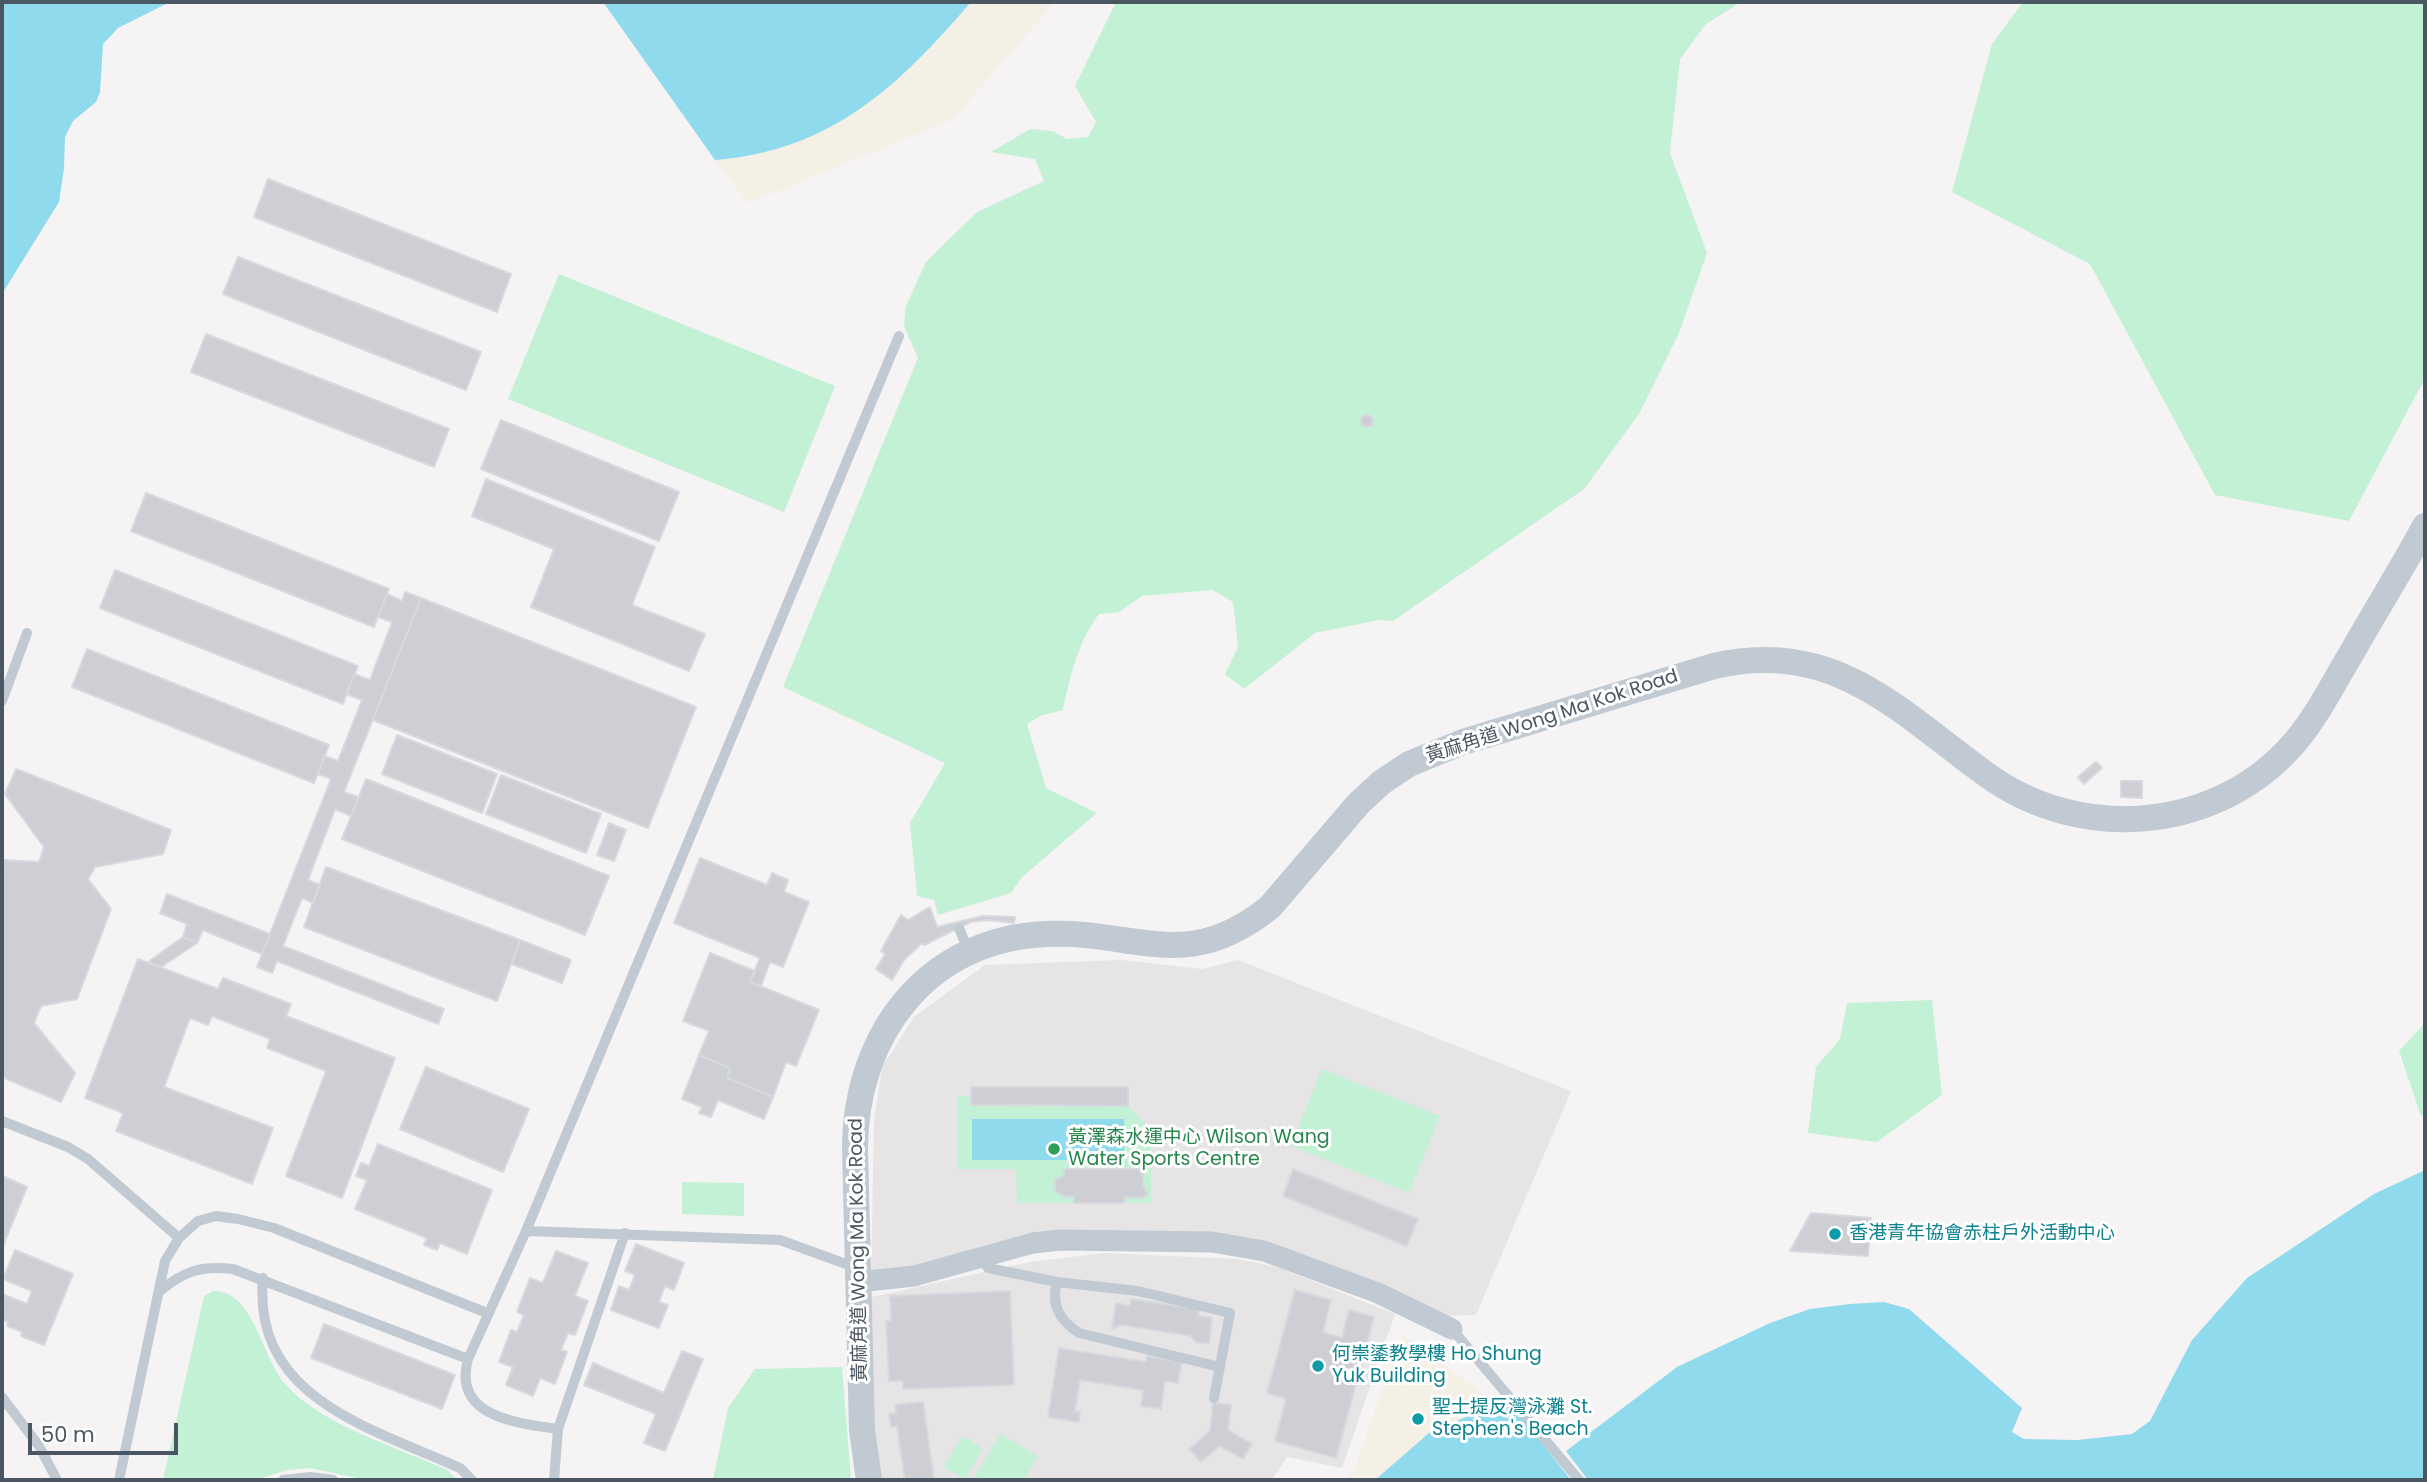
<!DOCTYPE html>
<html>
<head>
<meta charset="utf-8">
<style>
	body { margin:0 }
	#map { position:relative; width:2427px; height:1482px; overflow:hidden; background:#f5f3f3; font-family:Poppins,sans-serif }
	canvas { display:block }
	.frame { position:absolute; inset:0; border:4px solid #4a5661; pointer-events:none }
	.scale { position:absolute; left:28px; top:1423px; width:150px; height:32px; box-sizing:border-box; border:4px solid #4a5661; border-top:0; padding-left:9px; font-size:21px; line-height:24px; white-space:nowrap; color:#4a5661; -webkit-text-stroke:5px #fff; paint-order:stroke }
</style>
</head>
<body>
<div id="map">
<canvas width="2427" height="1482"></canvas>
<div class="frame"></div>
<div class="scale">50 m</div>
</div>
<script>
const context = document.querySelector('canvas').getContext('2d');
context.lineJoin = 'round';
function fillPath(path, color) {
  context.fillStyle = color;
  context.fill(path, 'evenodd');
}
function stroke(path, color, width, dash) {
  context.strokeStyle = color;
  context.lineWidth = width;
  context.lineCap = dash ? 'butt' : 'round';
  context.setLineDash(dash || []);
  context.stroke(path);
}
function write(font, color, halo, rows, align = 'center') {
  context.font = font + ' Poppins,"Noto Sans TC",sans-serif';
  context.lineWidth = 6;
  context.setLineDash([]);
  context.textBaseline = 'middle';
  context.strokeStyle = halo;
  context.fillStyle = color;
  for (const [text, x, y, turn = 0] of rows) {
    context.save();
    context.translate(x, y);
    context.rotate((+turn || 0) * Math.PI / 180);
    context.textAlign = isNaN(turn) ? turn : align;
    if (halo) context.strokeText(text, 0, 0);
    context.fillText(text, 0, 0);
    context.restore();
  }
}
fillPath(new Path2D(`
	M 1121,960 L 1202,969 L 1238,960 L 1571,1091 L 1476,1315 L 1441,1316 L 1297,1253 L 1090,1230 L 871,1279 L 874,1123 L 882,1067 L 915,1016 L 985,965 Z
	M 1104,1253 L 1238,1259 L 1277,1267 L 1395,1314 L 1342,1468 L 1287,1457 L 1272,1480 L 879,1480 L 863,1299 L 1030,1262 Z`), '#e6e4e5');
fillPath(new Path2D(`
	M 1116,2 L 1741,2 L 1706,24 L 1680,59 L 1670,153 L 1707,253 L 1679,333 L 1639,414 L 1584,489 L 1393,621 L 1379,620 L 1315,633 L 1244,689 L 1225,674 L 1238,647 L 1233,602 L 1213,590 L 1142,596 L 1119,612 L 1099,614 C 1078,642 1070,676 1063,710 L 1040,716 L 1027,724 L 1046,788 L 1097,813 L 1022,877 L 1011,893 L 938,915 L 934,900 L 917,896 L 910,823 L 945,763 L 783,687 L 918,358 L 904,326 L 906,306 L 926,262 L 977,212 L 1044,181 L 1035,159 L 991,152 L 1030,129 L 1053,131 L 1067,139 L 1088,137 L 1096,122 L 1075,86 Z
	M 2023,2 L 2425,2 L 2425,378 L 2349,521 L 2215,495 L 2090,264 L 1952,192 L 1992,44 Z
	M 559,274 L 835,386 L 784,512 L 508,399 Z
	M 1932,1000 L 1942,1095 L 1877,1142 L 1808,1133 L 1816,1067 L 1840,1039 L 1847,1003 Z
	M 2425,1023 L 2425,1113 L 2421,1116 L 2399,1051 Z
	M 1322,1069 L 1440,1116 L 1409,1193 L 1291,1146 Z
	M 971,1087 L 1128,1087 L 1128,1106 L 1151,1129 L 1151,1203 L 1017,1203 L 1016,1169 L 957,1169 L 957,1096 L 971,1096 Z
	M 682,1182 L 744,1183 L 744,1216 L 682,1214 Z
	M 213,1291 C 254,1290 261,1356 285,1384 C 321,1425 397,1447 447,1470 L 457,1480 L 366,1480 L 310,1468 L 288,1470 L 254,1480 L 163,1480 L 204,1296 Z
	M 842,1367 L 851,1480 L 713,1480 L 728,1408 L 755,1369 Z
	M 1000,1434 L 1038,1456 L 1024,1480 L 973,1480 Z
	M 962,1436 L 983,1448 L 965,1479 L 944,1467 Z`), '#c3f1d5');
fillPath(new Path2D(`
	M 971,2 L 1055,2 L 952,120 L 748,203 L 715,160 L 749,157 L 927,53 Z
	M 1402,1334 L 1498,1405 L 1429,1433 L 1375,1480 L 1341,1480 L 1353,1473 Z`), '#f5f0e5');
fillPath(new Path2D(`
	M 2,2 L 170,2 L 118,28 L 103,44 L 100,92 L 96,102 L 73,121 L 65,137 L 64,168 L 59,202 L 2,294 Z
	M 603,2 L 971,2 C 899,86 831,151 715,160 Z
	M 972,1119 L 1124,1119 L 1124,1160 L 972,1160 Z
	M 2425,1170 L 2425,1480 L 1588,1480 L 1566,1451 L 1677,1367 L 1770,1323 L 1810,1309 L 1850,1304 L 1884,1302 L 1909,1309 L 2022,1408 L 2012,1432 L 2024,1439 L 2077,1440 L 2132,1434 L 2150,1421 L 2192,1340 L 2247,1278 L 2374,1194 Z
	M 1507,1399 L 1571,1480 L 1375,1480 L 1429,1433 Z`), '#90daee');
const building = new Path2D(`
	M 268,179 L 511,274 L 497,312 L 254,217 Z
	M 238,257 L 481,352 L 466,390 L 223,294 Z
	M 206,334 L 449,429 L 434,467 L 191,372 Z
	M1361 421a6 6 0 1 1 12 0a6 6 0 1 1-12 0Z
	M 501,420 L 679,492 L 659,541 L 481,469 Z
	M 486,479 L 655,547 L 632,605 L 705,634 L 689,671 L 531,607 L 554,549 L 472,516 Z
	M 146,493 L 389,589 L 374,627 L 131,531 Z
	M 115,570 L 358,666 L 343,704 L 100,608 Z
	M 405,592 L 421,598 L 344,792 L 358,797 L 351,816 L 335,809 L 308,880 L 320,885 L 313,903 L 302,898 L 283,946 L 444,1009 L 438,1024 L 277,961 L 272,973 L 257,967 L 331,779 L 318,774 L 325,756 L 338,761 L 362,700 L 346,694 L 354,674 L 370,680 L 392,622 L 378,617 L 387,594 L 402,601 Z
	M 421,598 L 696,707 L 648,828 L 373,720 Z
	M 87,649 L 329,745 L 314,783 L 72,687 Z
	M 397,735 L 497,774 L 482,813 L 382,774 Z
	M 2096,762 L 2102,768 L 2084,784 L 2078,777 Z
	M 16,769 L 171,830 L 163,854 L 95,867 L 88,879 L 111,909 L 77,999 L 41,1006 L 34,1023 L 75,1073 L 61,1102 L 2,1077 L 2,869 L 5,860 L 39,862 L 44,847 L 5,794 Z
	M 501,775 L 601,814 L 586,853 L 486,814 Z
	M 366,779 L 609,876 L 585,935 L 342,839 Z
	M 2121,781 L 2142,781 L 2142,798 L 2121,797 Z
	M 609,823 L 626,830 L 614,861 L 597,855 Z
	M 700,858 L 767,885 L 772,873 L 788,880 L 784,892 L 809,902 L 783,967 L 770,962 L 761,986 L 750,982 L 760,958 L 674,923 Z
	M 326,867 L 520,940 L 497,1001 L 304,927 Z
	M 167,894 L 270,934 L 262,954 L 203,930 L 197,943 L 183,937 L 187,924 L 160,913 Z
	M 930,907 L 937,927 L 983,916 L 1015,917 L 1014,923 L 988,920 L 971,922 L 924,945 L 922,943 L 904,960 L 892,980 L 876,969 L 885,954 L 881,951 L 901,915 L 908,920 Z
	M 183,937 L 197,943 L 161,967 L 148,962 Z
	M 520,940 L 571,960 L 562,983 L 512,964 Z
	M 710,953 L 755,971 L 750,982 L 819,1010 L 796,1066 L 786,1062 L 773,1097 L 727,1078 L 730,1068 L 699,1055 L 709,1031 L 683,1021 Z
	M 138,959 L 218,989 L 223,978 L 291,1004 L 286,1016 L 395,1058 L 342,1198 L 286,1176 L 326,1071 L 267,1048 L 270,1039 L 212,1016 L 208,1025 L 190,1018 L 164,1087 L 273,1128 L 252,1184 L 116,1131 L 123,1113 L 85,1098 Z
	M 699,1055 L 730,1068 L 727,1078 L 773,1097 L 764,1119 L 718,1100 L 711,1117 L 699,1113 L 702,1107 L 682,1099 Z
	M 426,1067 L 529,1109 L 503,1172 L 400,1129 Z
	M 971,1087 L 1128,1087 L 1128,1106 L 971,1105 Z
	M 378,1144 L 492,1190 L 467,1254 L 440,1243 L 437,1250 L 424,1245 L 427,1238 L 355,1209 L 367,1180 L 356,1176 L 361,1163 L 369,1166 Z
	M 1064,1169 L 1143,1169 L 1143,1185 L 1148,1194 L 1143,1198 L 1124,1197 L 1124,1203 L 1074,1203 L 1074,1196 L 1064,1197 L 1055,1191 L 1055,1180 L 1064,1175 Z
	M 1293,1169 L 1418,1219 L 1407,1246 L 1283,1196 Z
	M 2,1176 L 27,1187 L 3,1246 L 2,1245 Z
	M 1811,1213 L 1871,1218 L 1868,1256 L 1790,1251 Z
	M 636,1244 L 684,1263 L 674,1290 L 665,1286 L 659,1302 L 668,1305 L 659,1328 L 611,1310 L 619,1286 L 629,1290 L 635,1275 L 625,1271 Z
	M 15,1250 L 73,1274 L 44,1345 L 21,1336 L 22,1332 L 7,1326 L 8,1322 L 2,1319 L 2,1294 L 27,1304 L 32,1291 L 3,1279 Z
	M 556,1251 L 588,1263 L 575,1296 L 588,1301 L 575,1335 L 568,1333 L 561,1350 L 567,1352 L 555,1384 L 540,1378 L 533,1396 L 506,1385 L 513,1367 L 499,1362 L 511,1330 L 517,1332 L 524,1315 L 517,1312 L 530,1278 L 543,1283 Z
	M 1295,1290 L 1331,1300 L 1323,1332 L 1342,1338 L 1349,1310 L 1374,1317 L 1336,1458 L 1275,1441 L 1286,1399 L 1267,1393 Z
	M 1010,1291 L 1014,1385 L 903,1389 L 903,1381 L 889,1381 L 886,1321 L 891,1321 L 890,1296 Z
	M 1131,1299 L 1199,1309 L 1198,1316 L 1212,1318 L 1209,1344 L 1196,1342 L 1191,1336 L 1122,1325 L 1112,1329 L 1116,1303 L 1130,1306 Z
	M 324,1324 L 455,1375 L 442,1409 L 311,1358 Z
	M 1059,1348 L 1146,1362 L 1147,1356 L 1182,1362 L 1178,1383 L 1165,1381 L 1161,1409 L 1141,1406 L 1143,1390 L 1080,1380 L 1075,1411 L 1080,1412 L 1079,1422 L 1048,1417 Z
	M 682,1351 L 703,1359 L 665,1451 L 644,1443 L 656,1414 L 584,1385 L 593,1363 L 664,1393 Z
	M 923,1402 L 934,1480 L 905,1480 L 897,1426 L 891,1427 L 889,1414 L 896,1413 L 895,1405 Z
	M 1213,1403 L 1231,1405 L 1228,1430 L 1252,1444 L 1243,1459 L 1220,1446 L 1201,1462 L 1189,1449 L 1210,1431 Z`);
fillPath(building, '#cdcfd5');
stroke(building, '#d7d9de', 2);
stroke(new Path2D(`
	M 2,701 L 27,633
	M 959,928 L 969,952
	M 2,1121 L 68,1147 L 88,1159 L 179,1238
	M 526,1231 L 780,1240 L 857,1268
	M 980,1258 L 988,1268 L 1057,1282 C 1051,1305 1059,1320 1079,1333 L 1220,1367
	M 263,1278 C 252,1399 372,1428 460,1468 L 472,1480
	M 1057,1282 L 1138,1291 L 1230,1313 L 1214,1398
	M 160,1291 C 184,1271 202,1265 233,1269 L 468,1359
	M 1452,1329 L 1579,1480
	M 2,1397 L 39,1446 L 57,1480
	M 558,1429 C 517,1423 452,1417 468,1359 L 526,1231 L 899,336
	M 119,1480 L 165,1261 L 179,1238 L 198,1221 L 216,1216 L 238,1219 L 274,1228 L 487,1313
	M 283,1480 L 310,1477 L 333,1480
	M 554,1480 L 558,1429 L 625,1233`), '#c1cad2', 10);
stroke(new Path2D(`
	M 858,1282 L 914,1276 L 1033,1243 L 1060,1240 L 1212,1242 L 1264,1251 L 1378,1293 L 1452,1329`), '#c1cad2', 21);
stroke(new Path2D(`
	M 869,1480 L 862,1430 L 855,1149 C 855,1035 927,939 1046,934 C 1136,930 1186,975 1270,907 L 1359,803 L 1382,782 L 1409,764 L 1463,742 L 1714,666 C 1835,638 1898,711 1987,775 C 2078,841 2209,833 2287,751 C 2314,723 2331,687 2351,654 C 2375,611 2402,569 2425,526`), '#c1cad2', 26);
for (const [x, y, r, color] of [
	[1054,1149,7,"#2e9e5b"],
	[1835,1234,7,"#0f9aa8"],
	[1318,1366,7,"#0f9aa8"],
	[1418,1419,7,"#0f9aa8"]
]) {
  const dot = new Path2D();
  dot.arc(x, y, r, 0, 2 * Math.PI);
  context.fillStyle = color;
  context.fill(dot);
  stroke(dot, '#fff', 2.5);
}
write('19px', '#4a5661', '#fff', [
	["黃麻角道 Wong Ma Kok Road",1552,717,-18],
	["黃麻角道 Wong Ma Kok Road",859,1250,-91]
]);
write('19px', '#27864d', '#fff', [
	["黃澤森水運中心 Wilson Wang",1068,1138],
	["Water Sports Centre",1068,1160]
], 'left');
write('19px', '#0d838f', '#fff', [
	["香港青年協會赤柱戶外活動中心",1849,1234],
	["何崇鋈教學樓 Ho Shung",1332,1355],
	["Yuk Building",1332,1377],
	["聖士提反灣泳灘 St.",1432,1408],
	["Stephen's Beach",1432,1430]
], 'left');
</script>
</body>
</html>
